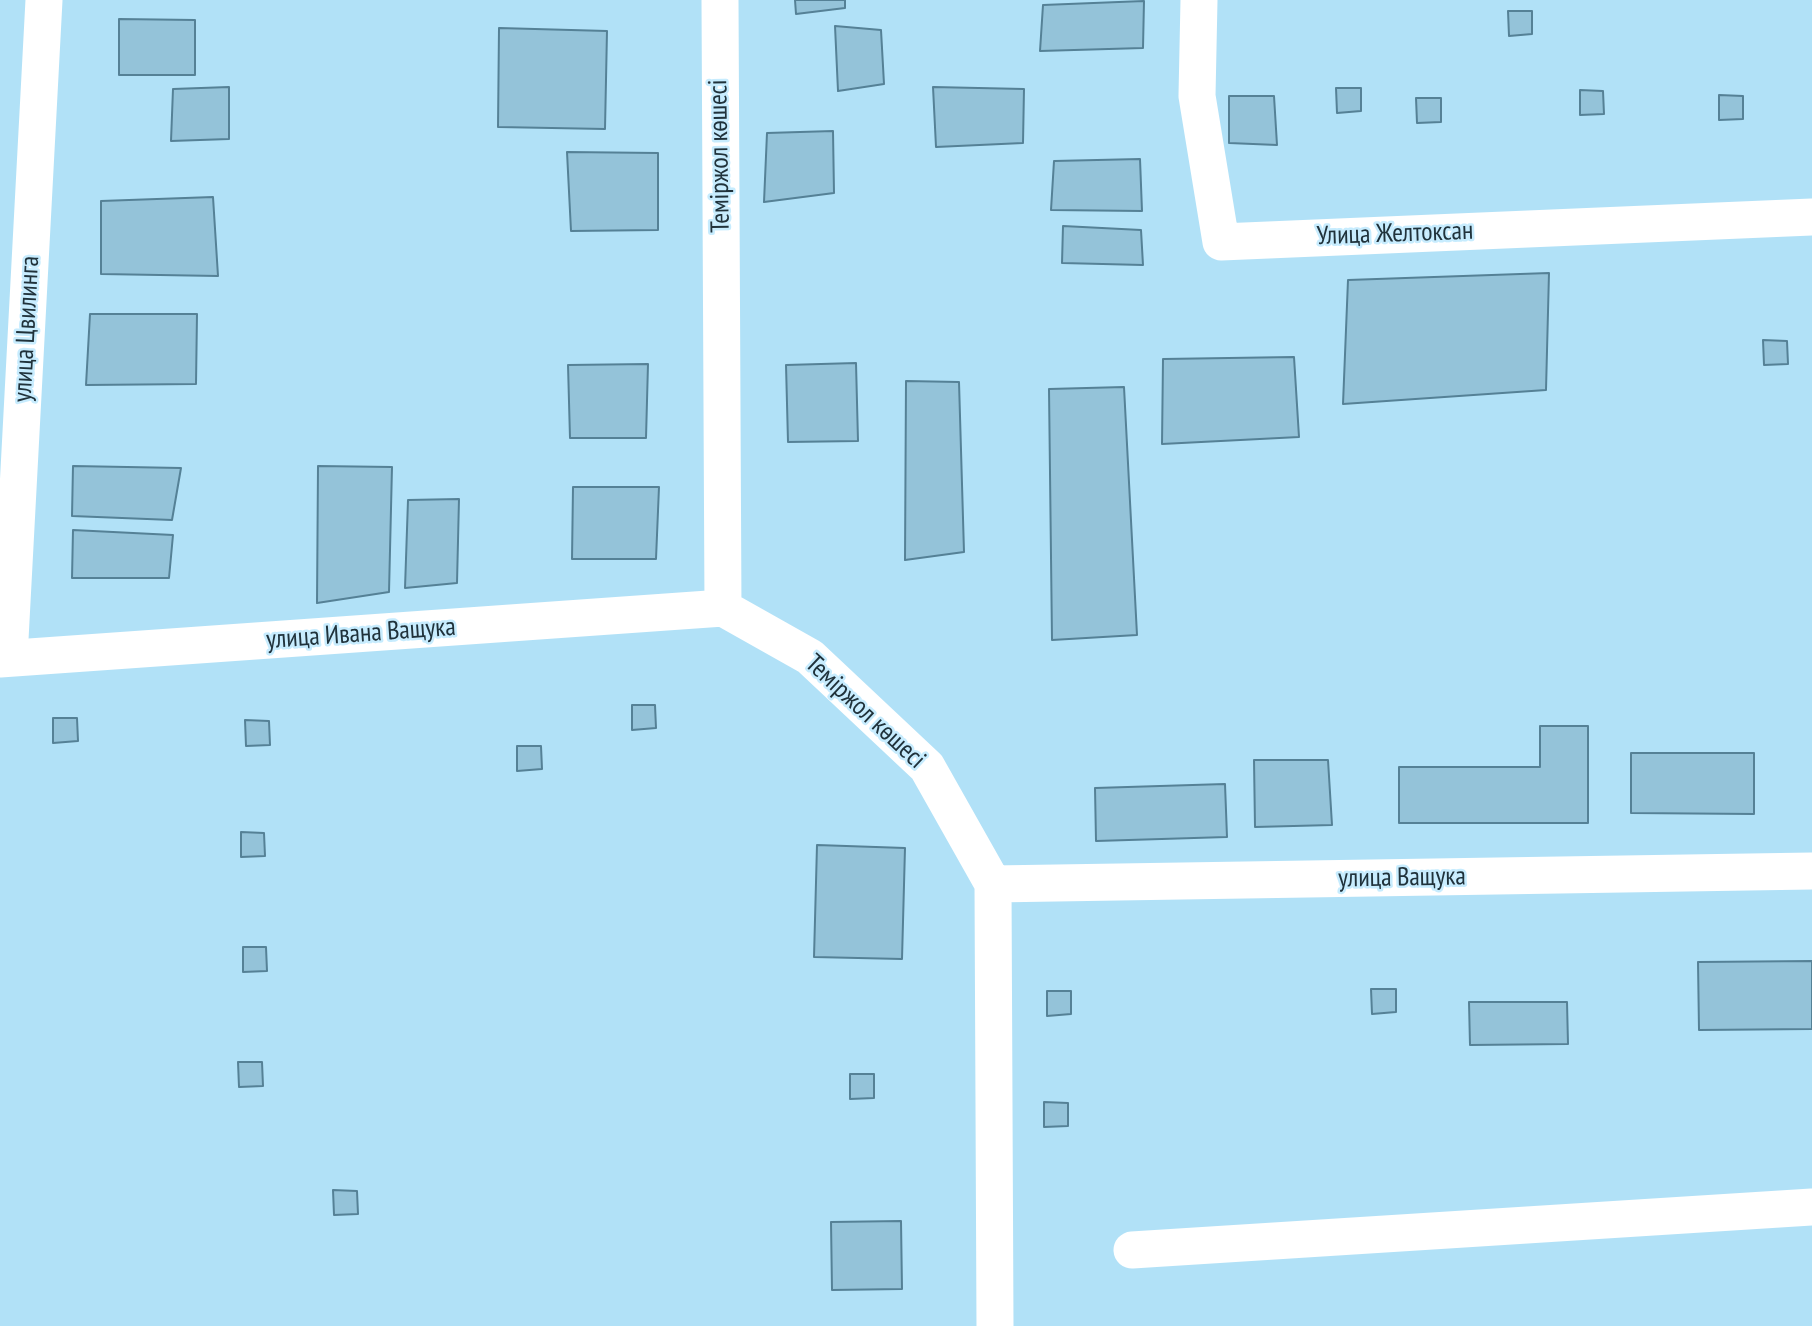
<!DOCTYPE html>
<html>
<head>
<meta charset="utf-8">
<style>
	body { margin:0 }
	canvas { display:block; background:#b1e1f7 }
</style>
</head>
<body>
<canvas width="1812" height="1326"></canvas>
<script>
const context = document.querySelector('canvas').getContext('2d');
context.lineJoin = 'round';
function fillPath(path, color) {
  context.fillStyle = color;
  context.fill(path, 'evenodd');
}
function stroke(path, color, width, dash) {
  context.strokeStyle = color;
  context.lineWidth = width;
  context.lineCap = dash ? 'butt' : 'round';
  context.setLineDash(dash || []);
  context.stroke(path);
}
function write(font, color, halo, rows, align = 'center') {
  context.font = font + ' "PT Sans Narrow",sans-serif';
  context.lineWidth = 5;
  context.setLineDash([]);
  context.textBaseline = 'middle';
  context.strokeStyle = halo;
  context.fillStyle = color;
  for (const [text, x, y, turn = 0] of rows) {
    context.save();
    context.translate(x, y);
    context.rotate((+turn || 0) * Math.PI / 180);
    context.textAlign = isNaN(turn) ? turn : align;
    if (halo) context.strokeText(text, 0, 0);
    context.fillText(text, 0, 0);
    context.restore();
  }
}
const building = new Path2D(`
	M 795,0 L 845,0 L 845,8 L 796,14 Z
	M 1144,1 L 1143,48 L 1040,51 L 1043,5 Z
	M 1508,11 L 1532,11 L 1532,34 L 1509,36 Z
	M 119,19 L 195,20 L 195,75 L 119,75 Z
	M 835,26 L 881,30 L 884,84 L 838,91 Z
	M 499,28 L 607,31 L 605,129 L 498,127 Z
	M 229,87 L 229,139 L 171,141 L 173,89 Z
	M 933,87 L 1024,89 L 1023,143 L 936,147 Z
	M 1336,88 L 1361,88 L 1361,111 L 1337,113 Z
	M 1580,90 L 1603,91 L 1604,114 L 1580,115 Z
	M 1719,95 L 1743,96 L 1743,119 L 1719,120 Z
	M 1229,96 L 1274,96 L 1277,145 L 1229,143 Z
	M 1416,98 L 1441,98 L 1441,122 L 1417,123 Z
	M 833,131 L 834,193 L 764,202 L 767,133 Z
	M 567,152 L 658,153 L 658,230 L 571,231 Z
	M 1140,159 L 1142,211 L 1051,210 L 1054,161 Z
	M 213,197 L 218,276 L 101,274 L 101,201 Z
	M 1063,226 L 1141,230 L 1143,265 L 1062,263 Z
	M 1549,273 L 1546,390 L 1343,404 L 1348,280 Z
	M 90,314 L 197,314 L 196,384 L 86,385 Z
	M 1763,340 L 1787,341 L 1788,364 L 1764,365 Z
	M 1294,357 L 1299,437 L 1162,444 L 1163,359 Z
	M 856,363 L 858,441 L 788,442 L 786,365 Z
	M 648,364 L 646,438 L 570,438 L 568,365 Z
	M 906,381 L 959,382 L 964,552 L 905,560 Z
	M 1124,387 L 1137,635 L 1052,640 L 1049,389 Z
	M 73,466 L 181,468 L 172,520 L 72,516 Z
	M 318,466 L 392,467 L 389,592 L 317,603 Z
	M 573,487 L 659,487 L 656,559 L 572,559 Z
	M 459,499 L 457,583 L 405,588 L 408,500 Z
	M 73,530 L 173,535 L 169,578 L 72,578 Z
	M 632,705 L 655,705 L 656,728 L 632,730 Z
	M 53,718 L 77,718 L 78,741 L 53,743 Z
	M 245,720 L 269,721 L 270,745 L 246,746 Z
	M 1540,726 L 1588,726 L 1588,823 L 1399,823 L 1399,767 L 1540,767 Z
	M 517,746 L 541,746 L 542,769 L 517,771 Z
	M 1631,753 L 1754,753 L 1754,814 L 1631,813 Z
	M 1254,760 L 1328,760 L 1332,825 L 1255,827 Z
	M 1225,784 L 1227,837 L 1096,841 L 1095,788 Z
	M 241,832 L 264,833 L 265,856 L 241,857 Z
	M 817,845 L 905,848 L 902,959 L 814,957 Z
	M 243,947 L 266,947 L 267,971 L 243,972 Z
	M 1812,961 L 1812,1029 L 1699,1030 L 1698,962 Z
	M 1371,989 L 1396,989 L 1396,1012 L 1372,1014 Z
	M 1047,991 L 1071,991 L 1071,1014 L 1047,1016 Z
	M 1469,1002 L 1567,1002 L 1568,1044 L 1470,1045 Z
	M 238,1062 L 262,1062 L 263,1086 L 239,1087 Z
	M 850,1074 L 874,1074 L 874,1098 L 850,1099 Z
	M 1044,1102 L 1068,1103 L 1068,1126 L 1044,1127 Z
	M 333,1190 L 357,1191 L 358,1214 L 334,1215 Z
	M 901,1221 L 902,1289 L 832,1290 L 831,1222 Z`);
fillPath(building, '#94c3d9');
stroke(building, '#558196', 2);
stroke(new Path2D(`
	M 720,0 L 723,608
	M 1199,0 L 1197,96 L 1221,242 L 1812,217
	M 723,608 L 810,657 L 927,767 L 993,884 L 995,1326
	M 9,658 L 44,0
	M 0,659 L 723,608
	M 993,884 L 1812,871
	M 1132,1250 L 1812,1207`), '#fff', 37);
write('26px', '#20323b', '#c7ecfe', [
	["Теміржол көшесі",720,156,-91],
	["Улица Желтоксан",1395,234,-2],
	["улица Цвилинга",27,329,-87],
	["улица Ивана Ващука",361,634,-4],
	["Теміржол көшесі",865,712,43],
	["улица Ващука",1402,878,-1]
]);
</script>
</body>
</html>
